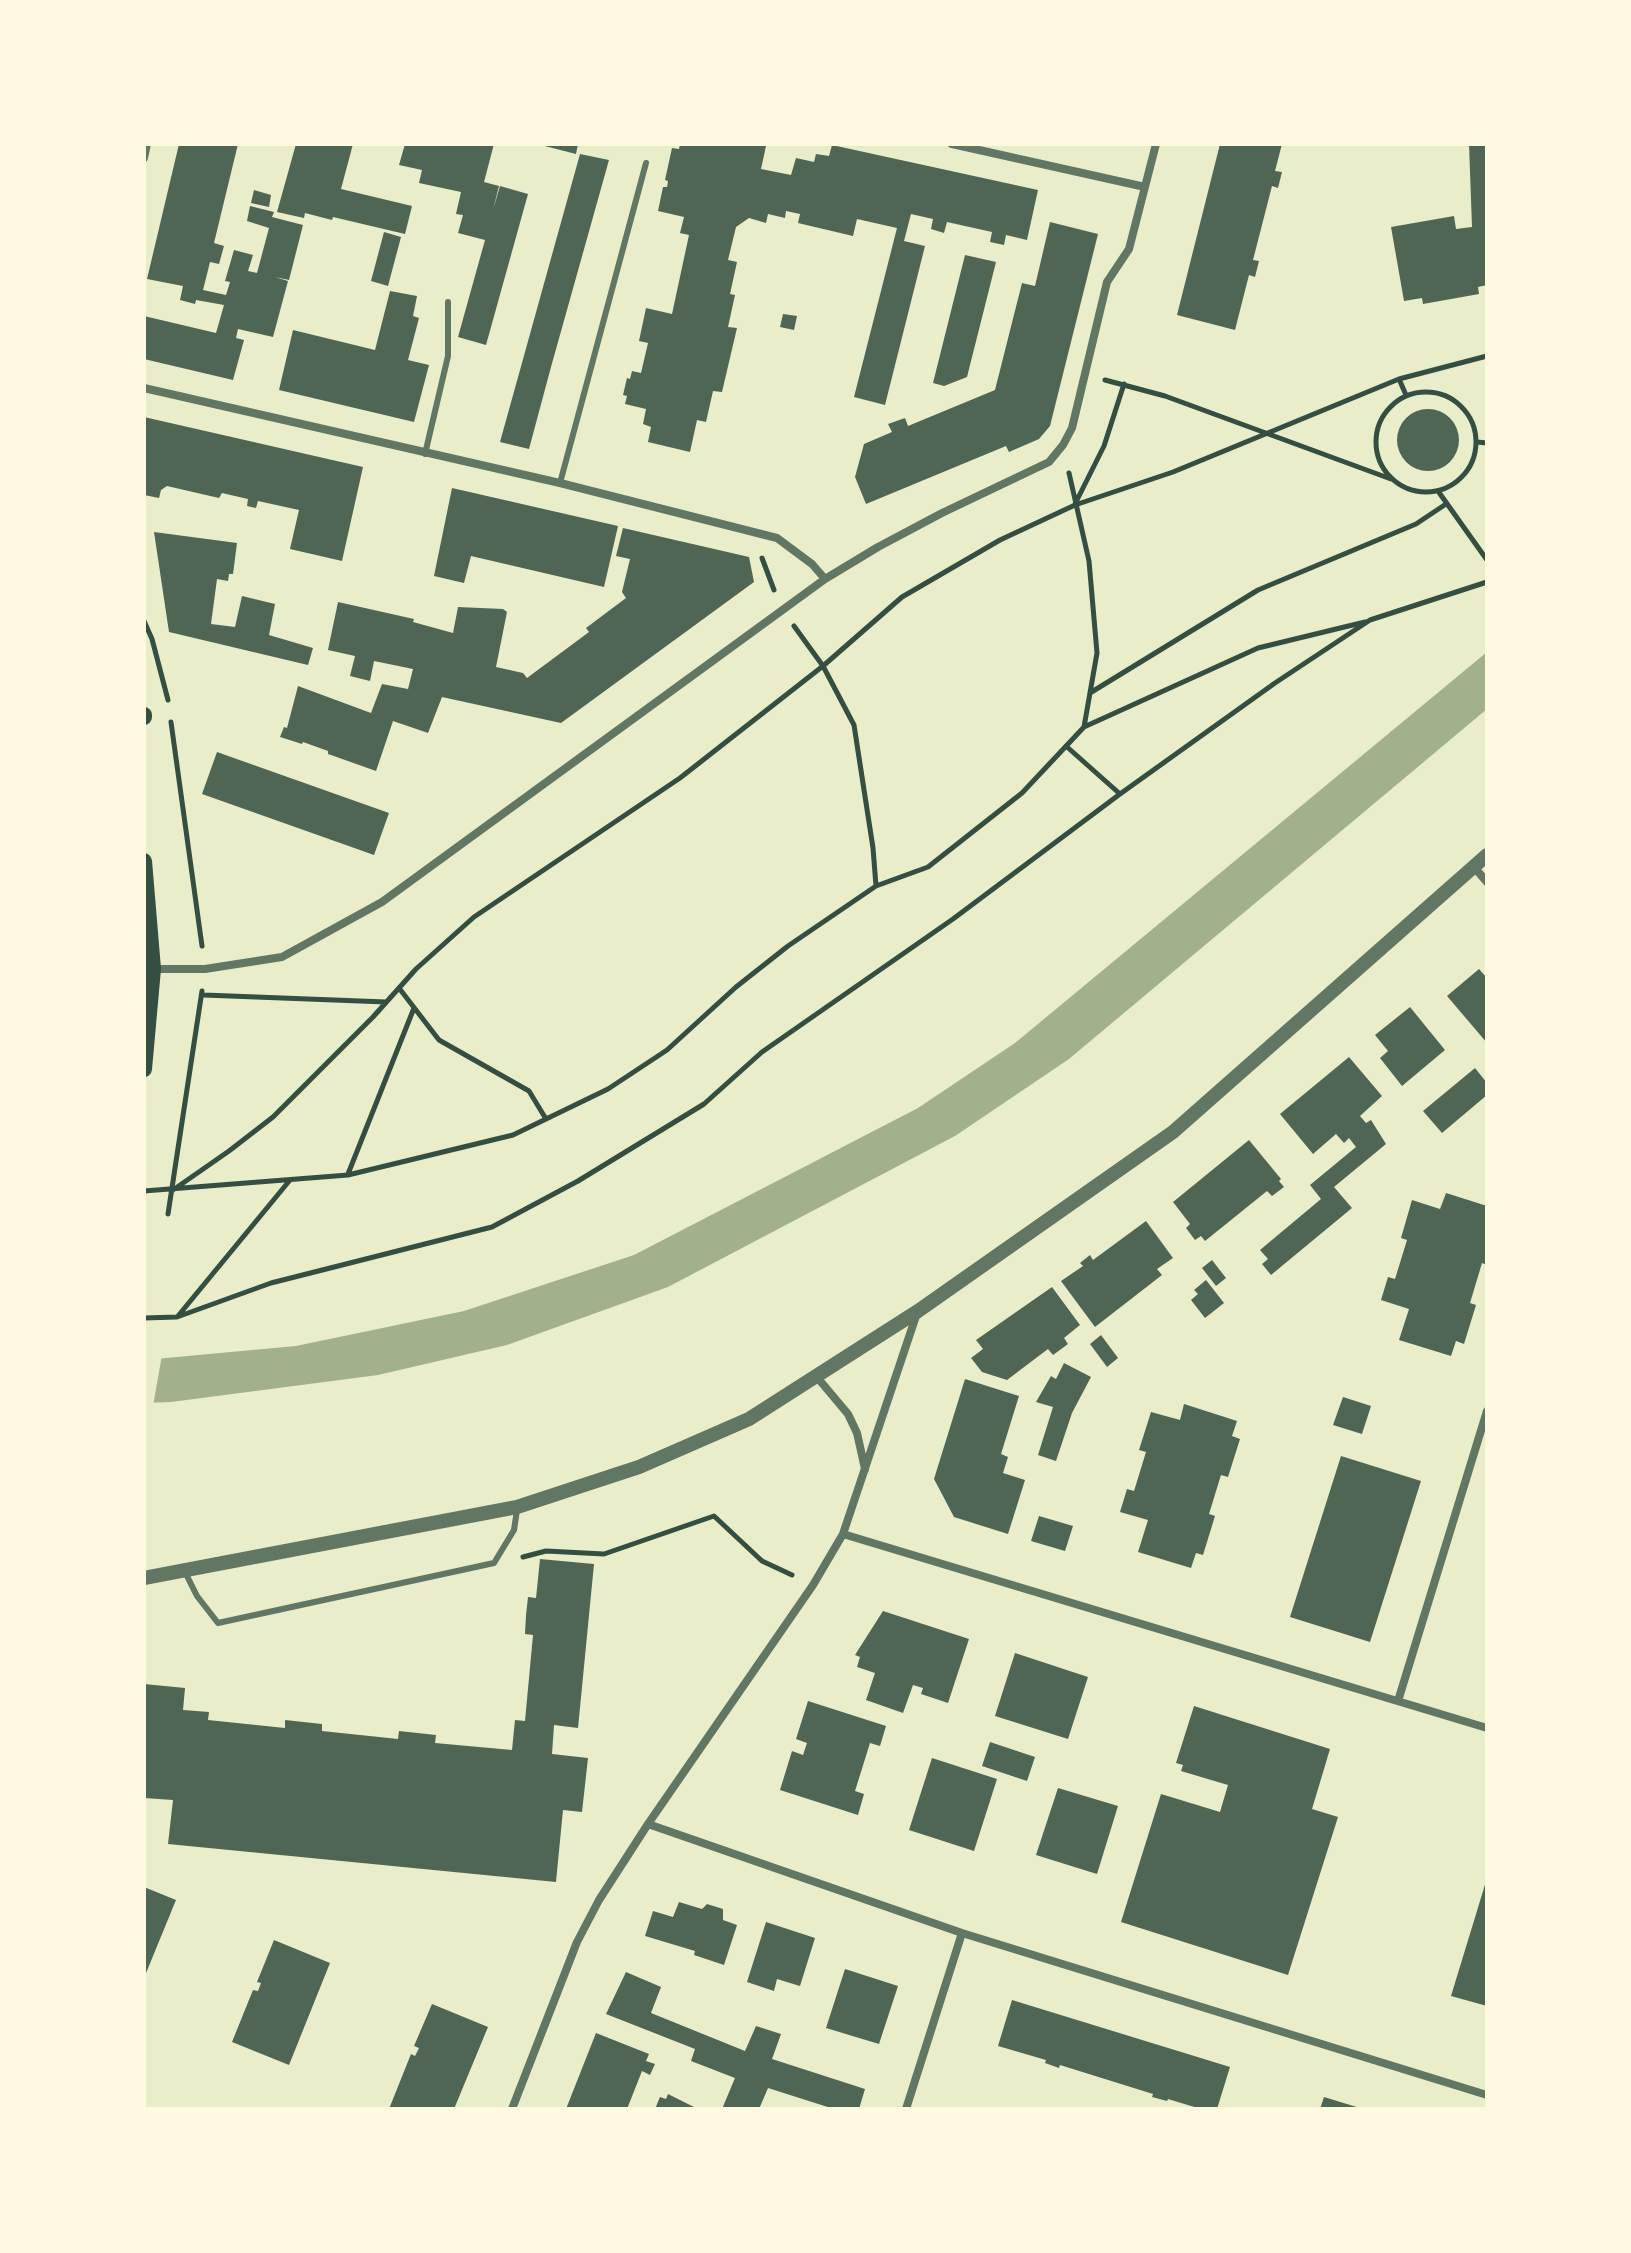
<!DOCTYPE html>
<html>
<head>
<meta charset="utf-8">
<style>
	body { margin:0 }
	#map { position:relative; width:1631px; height:2253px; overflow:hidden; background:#e9edc9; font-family:Helvetica,sans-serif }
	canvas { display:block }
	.frame { position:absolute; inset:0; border:146px solid #fefae0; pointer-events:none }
</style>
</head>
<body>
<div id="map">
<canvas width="1631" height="2253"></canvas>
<div class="frame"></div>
</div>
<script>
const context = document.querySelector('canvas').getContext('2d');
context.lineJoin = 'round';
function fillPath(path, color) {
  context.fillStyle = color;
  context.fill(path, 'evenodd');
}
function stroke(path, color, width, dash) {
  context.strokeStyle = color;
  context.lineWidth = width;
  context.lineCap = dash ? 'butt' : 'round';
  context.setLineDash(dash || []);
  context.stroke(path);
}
fillPath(new Path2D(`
	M 1487,652 L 1487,709 L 1069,1059 L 955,1136 L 668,1287 L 507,1345 L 378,1375 L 171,1402 L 144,1403 L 144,1360 L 296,1346 L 464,1311 L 634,1255 L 918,1108 L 1015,1043 Z`), '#a3b18a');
fillPath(new Path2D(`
	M 162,1355 L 153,1406 L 144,1407 L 144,1356 Z`), '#e9edc9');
fillPath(new Path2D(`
	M 179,144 L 238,144 L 214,243 L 224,246 L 219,264 L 210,262 L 203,290 L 226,295 L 230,282 L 225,281 L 234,250 L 253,255 L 248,271 L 257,273 L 269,228 L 247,221 L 250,206 L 274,212 L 272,217 L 303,225 L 289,280 L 275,277 L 288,281 L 273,337 L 238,329 L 236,338 L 244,340 L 233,380 L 144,359 L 144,316 L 216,333 L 224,305 L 196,300 L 195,304 L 180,300 L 183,286 L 147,279 Z
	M 296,144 L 353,144 L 341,189 L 412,206 L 405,234 L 333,217 L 332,220 L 305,213 L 304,218 L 277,212 Z
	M 405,144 L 494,144 L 484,182 L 499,186 L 493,210 L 500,186 L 528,194 L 486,345 L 458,337 L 485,240 L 458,233 L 463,215 L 456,214 L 461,192 L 419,183 L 422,170 L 399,165 Z
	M 537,144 L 578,144 L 576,154 Z
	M 680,144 L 766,146 L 761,169 L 791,175 L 796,158 L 814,162 L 816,154 L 829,156 L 832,145 L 1038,190 L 1027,240 L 1006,235 L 1004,245 L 990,242 L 992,232 L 947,222 L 944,233 L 931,229 L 933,219 L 911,214 L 904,241 L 925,246 L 885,405 L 854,397 L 897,228 L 857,219 L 853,236 L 798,223 L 800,214 L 786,211 L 785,218 L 768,214 L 766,223 L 749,218 L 736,227 L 728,260 L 737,262 L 730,294 L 735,295 L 728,327 L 737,328 L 722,392 L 713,391 L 706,422 L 697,420 L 690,452 L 648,442 L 651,427 L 643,424 L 646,409 L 625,404 L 627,396 L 623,395 L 627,378 L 630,379 L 632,371 L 641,373 L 648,343 L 639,341 L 646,308 L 672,314 L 689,235 L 680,233 L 684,217 L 658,211 L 663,187 L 667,187 L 668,181 L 665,180 L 672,148 L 679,149 Z
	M 1220,144 L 1282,144 L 1275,171 L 1282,172 L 1278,188 L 1272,186 L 1253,260 L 1259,261 L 1255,277 L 1249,275 L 1235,330 L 1177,315 Z
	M 1469,144 L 1487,144 L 1487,285 L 1478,287 L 1479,294 L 1423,304 L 1422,298 L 1404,301 L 1391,227 L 1454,216 L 1456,229 L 1472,227 Z
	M 580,154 L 609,160 L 551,367 L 529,449 L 500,442 Z
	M 254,190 L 271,195 L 269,207 L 251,203 Z
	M 1050,222 L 1098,234 L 1050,426 L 1039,439 L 1009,452 L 1006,446 L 866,504 L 855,477 L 864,444 L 892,432 L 888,424 L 905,418 L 908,426 L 995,390 L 1022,283 L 1035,286 Z
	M 384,232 L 401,237 L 388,286 L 371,281 Z
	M 965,255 L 996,262 L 967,377 L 944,386 L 933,383 Z
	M 390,291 L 417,296 L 413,316 L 419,318 L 408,360 L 429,365 L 414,422 L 279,390 L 293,330 L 375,350 Z
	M 783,314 L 797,316 L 794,330 L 780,327 Z
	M1397 440a31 31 0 1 1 62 0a31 31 0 1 1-62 0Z
	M 144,417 L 363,467 L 342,561 L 290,549 L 299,510 L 258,501 L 256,508 L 247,506 L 248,499 L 222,493 L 219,498 L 167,486 L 161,490 L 159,498 L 144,495 Z
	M 452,488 L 618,526 L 604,587 L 471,556 L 464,583 L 434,576 Z
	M 623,528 L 749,557 L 754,582 L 561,723 L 442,697 L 428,733 L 393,721 L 376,771 L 331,755 L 328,754 L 328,751 L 303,742 L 302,744 L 280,737 L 284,727 L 287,728 L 298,686 L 371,713 L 382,684 L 408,689 L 413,669 L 374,661 L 370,681 L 350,676 L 355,656 L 328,650 L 338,602 L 414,619 L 413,622 L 453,633 L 458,607 L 503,609 L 507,612 L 496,667 L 523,673 L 527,678 L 589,632 L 586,628 L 626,598 L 622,592 L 630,559 L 616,556 Z
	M 154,532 L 237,543 L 233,574 L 229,574 L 228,581 L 217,579 L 211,624 L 235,627 L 242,596 L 275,604 L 269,635 L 313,648 L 308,665 L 169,632 Z
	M 217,752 L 389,813 L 374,855 L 202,794 Z
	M 1479,969 L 1487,978 L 1487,1043 L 1447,996 Z
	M 1410,1007 L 1445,1050 L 1402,1086 L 1380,1058 L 1388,1051 L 1375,1035 Z
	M 1349,1057 L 1382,1096 L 1360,1116 L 1366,1123 L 1371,1120 L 1386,1144 L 1334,1187 L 1352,1208 L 1271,1275 L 1262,1264 L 1268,1259 L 1260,1250 L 1321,1199 L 1310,1185 L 1356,1147 L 1349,1138 L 1344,1143 L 1336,1134 L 1313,1154 L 1280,1114 Z
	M 1475,1068 L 1487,1083 L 1487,1095 L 1442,1133 L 1423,1111 Z
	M 1249,1140 L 1281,1179 L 1279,1181 L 1284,1187 L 1272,1196 L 1267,1191 L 1205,1241 L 1201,1236 L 1195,1240 L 1186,1228 L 1190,1224 L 1173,1202 Z
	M 1446,1193 L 1487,1206 L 1487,1265 L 1482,1263 L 1470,1303 L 1476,1305 L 1464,1344 L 1456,1341 L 1451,1356 L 1399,1340 L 1409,1309 L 1381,1300 L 1388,1277 L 1395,1279 L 1407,1240 L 1401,1238 L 1412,1200 L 1440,1209 Z
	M 1146,1221 L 1173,1258 L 1157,1269 L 1162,1275 L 1095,1327 L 1061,1281 L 1083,1266 L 1080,1263 L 1090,1255 L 1093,1260 Z
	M 1212,1260 L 1226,1278 L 1216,1286 L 1202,1268 Z
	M 1206,1280 L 1224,1303 L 1205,1318 L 1191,1300 L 1198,1294 L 1194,1290 Z
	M 1052,1287 L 1080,1325 L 1064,1338 L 1068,1344 L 1053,1355 L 1048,1349 L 1007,1380 L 982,1372 L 971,1358 L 983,1349 L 976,1340 Z
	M 1101,1335 L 1118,1358 L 1107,1367 L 1090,1344 Z
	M 1064,1363 L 1091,1377 L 1072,1413 L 1056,1461 L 1038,1455 L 1053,1407 L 1036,1402 L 1051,1376 L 1056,1379 Z
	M 965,1379 L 1019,1396 L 1001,1454 L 1008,1457 L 1003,1473 L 1025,1480 L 1008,1534 L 954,1517 L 934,1479 Z
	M 1343,1397 L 1371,1406 L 1362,1434 L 1333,1425 Z
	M 1184,1404 L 1237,1421 L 1232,1436 L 1240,1439 L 1228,1477 L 1221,1475 L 1209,1514 L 1215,1516 L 1203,1555 L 1196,1553 L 1191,1568 L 1138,1552 L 1148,1520 L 1120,1512 L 1127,1489 L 1134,1491 L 1146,1452 L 1139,1450 L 1151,1412 L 1180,1420 Z
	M 1341,1456 L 1421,1481 L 1370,1642 L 1290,1617 Z
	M 1039,1516 L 1073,1526 L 1065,1551 L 1031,1541 Z
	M 540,1559 L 594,1564 L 578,1728 L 554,1725 L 552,1754 L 588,1758 L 582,1812 L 563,1810 L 556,1882 L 168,1844 L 173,1800 L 144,1798 L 144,1684 L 185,1688 L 183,1710 L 209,1712 L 208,1720 L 285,1728 L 285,1720 L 322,1724 L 322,1731 L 398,1739 L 399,1731 L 436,1735 L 435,1743 L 512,1750 L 515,1720 L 525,1721 L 533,1635 L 525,1634 L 526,1615 L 528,1597 L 536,1598 Z
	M 883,1611 L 969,1639 L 948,1703 L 921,1694 L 923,1688 L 913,1685 L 903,1713 L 866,1700 L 875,1673 L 857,1667 L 860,1657 L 855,1655 Z
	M 1015,1653 L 1088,1677 L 1068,1739 L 995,1716 Z
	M 808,1701 L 886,1726 L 880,1746 L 870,1743 L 855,1791 L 864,1794 L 858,1815 L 780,1790 L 792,1751 L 803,1755 L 807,1743 L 796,1739 Z
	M 1194,1706 L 1330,1749 L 1312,1809 L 1338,1817 L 1288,1975 L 1121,1922 L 1161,1794 L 1220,1812 L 1228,1785 L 1181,1771 L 1183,1765 L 1176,1763 Z
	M 990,1742 L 1035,1757 L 1027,1781 L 982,1766 Z
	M 932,1758 L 997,1779 L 974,1851 L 909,1830 Z
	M 1058,1788 L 1118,1806 L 1097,1874 L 1036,1855 Z
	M 1487,1878 L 1487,2006 L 1451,1996 Z
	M 144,1887 L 176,1900 L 144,1978 Z
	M 679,1902 L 702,1909 L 707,1904 L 723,1909 L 723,1920 L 737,1925 L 724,1965 L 694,1955 L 695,1951 L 645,1936 L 653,1911 L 673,1917 Z
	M 766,1922 L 815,1938 L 800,1986 L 777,1979 L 774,1991 L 747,1982 Z
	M 274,1940 L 330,1963 L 289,2065 L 232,2042 L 253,1990 L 258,1991 L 261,1983 L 257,1982 Z
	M 845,1969 L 898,1986 L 879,2044 L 826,2028 Z
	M 626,1972 L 661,1987 L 651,2013 L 745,2051 L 756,2026 L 781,2034 L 772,2059 L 865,2089 L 859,2109 L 834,2109 L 768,2088 L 759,2109 L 722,2109 L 735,2078 L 691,2061 L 695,2049 L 606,2014 Z
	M 1012,2000 L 1230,2067 L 1217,2109 L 1201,2109 L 1168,2099 L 1167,2101 L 1152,2097 L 1153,2094 L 1060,2065 L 1059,2068 L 1045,2063 L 1046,2060 L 998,2046 Z
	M 432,2004 L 488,2027 L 454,2109 L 389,2109 L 411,2054 L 415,2056 L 419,2048 L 414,2046 Z
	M 596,2033 L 649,2054 L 646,2061 L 655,2064 L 650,2075 L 642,2071 L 627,2109 L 566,2109 Z
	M 668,2094 L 698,2109 L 655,2109 L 660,2097 L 666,2099 Z
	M 1324,2097 L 1360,2108 L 1360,2109 L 1320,2109 Z`), '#4f6655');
stroke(new Path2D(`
	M 1399,379 L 1406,395
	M 1105,380 L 1165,396 L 1391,479
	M1376 442a50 50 0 1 1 100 0a50 50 0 1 1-100 0Z
	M 1477,442 L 1487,443
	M 1069,473 L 1089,561 L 1097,653 L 1084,727
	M 1438,491 L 1487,560
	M 1075,504 L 1104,446 L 1124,384
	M 762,558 L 774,590
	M 144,621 L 152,639 L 168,700
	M 794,626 L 823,666 L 854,725 L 873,848 L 876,886
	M 1090,693 L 1258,590 L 1416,524 L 1446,504
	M 171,722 L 202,946
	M 1066,746 L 1120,794
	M 399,988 L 439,1040 L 529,1091 L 546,1119
	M 204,995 L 386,1002
	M 348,1174 L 414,1008
	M 173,1190 L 229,1151 L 273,1117 L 373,1017 L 416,969 L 474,917 L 680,778 L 823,666 L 902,597 L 1000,540 L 1075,505 L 1173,472 L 1399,379 L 1487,356
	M 144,1191 L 348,1175 L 513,1135 L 608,1089 L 667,1050 L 736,987 L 788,946 L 876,886 L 928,867 L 1022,793 L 1084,727 L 1258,648 L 1365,622
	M 168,1214 L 202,991
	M 178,1316 L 290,1180
	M 144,1318 L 177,1317 L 271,1283 L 492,1227 L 578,1181 L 704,1104 L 762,1052 L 953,919 L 1120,794 L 1275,683 L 1370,620 L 1487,582
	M 523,1557 L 546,1551 L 604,1554 L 714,1516 L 762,1561 L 792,1575`), '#344e41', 5);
stroke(new Path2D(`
	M 425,454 L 448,356 L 448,302
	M 560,483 L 646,163
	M 184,1570 L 197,1596 L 218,1623 L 494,1563 L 514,1530 L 517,1510`), '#617663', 6);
stroke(new Path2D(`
	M 952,144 L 1145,187
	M 144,158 L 147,144
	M 144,388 L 560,483 L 777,538 L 812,564 L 825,579
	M 1473,866 L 1487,882
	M 144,958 L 153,969 L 205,969 L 282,957 L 382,902 L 825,579 L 878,547 L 942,513 L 1049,462 L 1063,445 L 1072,428 L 1107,282 L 1129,249 L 1156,144
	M 816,1376 L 848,1414 L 857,1433 L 865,1469
	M 843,1534 L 1487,1728
	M 1398,1701 L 1487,1411
	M 648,1824 L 962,1933 L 1487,2095
	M 512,2109 L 577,1942 L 599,1900 L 648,1824 L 813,1585 L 843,1534 L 917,1313
	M 906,2109 L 962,1933`), '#617663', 8);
stroke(new Path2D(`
	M 144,1578 L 517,1507 L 639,1467 L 749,1419 L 918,1311 L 1173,1132 L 1487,855`), '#617663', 14);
stroke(new Path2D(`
	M 144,715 L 144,717
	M 144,861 L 153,969 L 144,1069`), '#344e41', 16);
</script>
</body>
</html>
